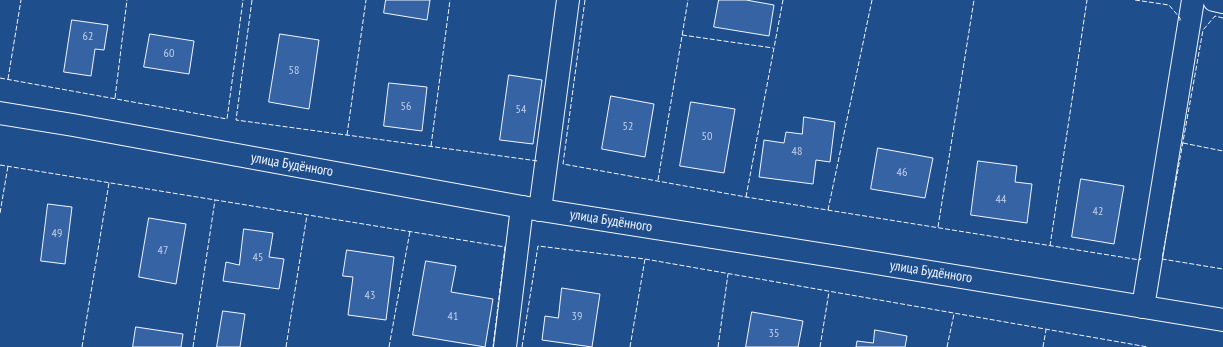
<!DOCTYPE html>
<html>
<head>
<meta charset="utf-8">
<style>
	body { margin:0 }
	canvas { display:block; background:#1f4e8c }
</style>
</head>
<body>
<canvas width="1223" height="347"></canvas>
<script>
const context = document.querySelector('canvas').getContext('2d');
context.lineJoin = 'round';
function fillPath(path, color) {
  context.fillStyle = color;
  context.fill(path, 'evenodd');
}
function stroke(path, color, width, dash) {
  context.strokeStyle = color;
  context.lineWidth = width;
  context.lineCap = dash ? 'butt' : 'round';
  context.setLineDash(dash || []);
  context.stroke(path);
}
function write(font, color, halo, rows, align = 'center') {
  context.font = font + ' "PT Sans Narrow",sans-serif';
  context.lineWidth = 3;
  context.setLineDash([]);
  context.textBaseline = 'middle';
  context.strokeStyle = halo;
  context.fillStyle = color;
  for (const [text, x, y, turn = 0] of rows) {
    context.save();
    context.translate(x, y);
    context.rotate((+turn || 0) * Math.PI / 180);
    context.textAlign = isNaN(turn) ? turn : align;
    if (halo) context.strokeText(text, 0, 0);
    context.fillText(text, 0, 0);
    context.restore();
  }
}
const building = new Path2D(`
	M 386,0 L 430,0 L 427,20 L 384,13 Z
	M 719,0 L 746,0 L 774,5 L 769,36 L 714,27 Z
	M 72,20 L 108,25 L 104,50 L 95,49 L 91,76 L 64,72 Z
	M 150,34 L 194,41 L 189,74 L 144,67 Z
	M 280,34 L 319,40 L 309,109 L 269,102 Z
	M 509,75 L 542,80 L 533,144 L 500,140 Z
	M 389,83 L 427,87 L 422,131 L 384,126 Z
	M 611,96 L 654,104 L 645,157 L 602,149 Z
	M 691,102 L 735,109 L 724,173 L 680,166 Z
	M 804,117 L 835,122 L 830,162 L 816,160 L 813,184 L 759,177 L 764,140 L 784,143 L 786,132 L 802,134 Z
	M 878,148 L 933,158 L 925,198 L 871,189 Z
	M 978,161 L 1017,166 L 1015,182 L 1032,184 L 1027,223 L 971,215 Z
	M 1081,179 L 1124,186 L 1114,244 L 1072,237 Z
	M 48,204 L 72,207 L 65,264 L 41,261 Z
	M 149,218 L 186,224 L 176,284 L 139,277 Z
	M 244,229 L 273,233 L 269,257 L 284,259 L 279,289 L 223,281 L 226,262 L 239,265 Z
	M 347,250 L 394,257 L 386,320 L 348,315 L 353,277 L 343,276 Z
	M 426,261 L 456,266 L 451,292 L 493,299 L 485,347 L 413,335 Z
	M 562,288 L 600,294 L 592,347 L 542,340 L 545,316 L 558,318 Z
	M 223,311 L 245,314 L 240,347 L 217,347 Z
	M 752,312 L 803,321 L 798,347 L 746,347 Z
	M 136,327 L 183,334 L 181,347 L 133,347 Z
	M 875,330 L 907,336 L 905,347 L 856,347 L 857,341 L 873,343 Z`);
fillPath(building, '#3563a3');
stroke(building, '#f2f6ff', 1);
const minor = new Path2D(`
	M 1214,0 L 1223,2
	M 540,210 L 568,0
	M 1143,307 L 1193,0
	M 505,347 L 522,207`);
const secondary = new Path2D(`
	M 0,113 L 73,125 L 522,207 L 845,258 L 1223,320`);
stroke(minor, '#f2f6ff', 24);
stroke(secondary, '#f2f6ff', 24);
stroke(minor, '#1f4e8c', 22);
stroke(secondary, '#1f4e8c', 22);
stroke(new Path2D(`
	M 252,0 L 236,120 L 538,161
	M 585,0 L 563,164 L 746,197 L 1140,260 L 1141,258
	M 1135,0 L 1169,5 L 1180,18 L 1180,21
	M 1223,18 L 1215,16 L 1203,30 L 1162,259 L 1223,269
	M 682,35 L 773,48
	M 0,78 L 227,119 L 243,0
	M 8,79 L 21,0
	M 115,98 L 127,0
	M 347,135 L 366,0
	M 1183,143 L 1223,151
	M 431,146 L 450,0
	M 0,165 L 505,247 L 493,347
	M 658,180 L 688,0
	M 746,197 L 783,0
	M 828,210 L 872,0
	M 0,213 L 8,166
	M 938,227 L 974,0
	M 1050,246 L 1087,0
	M 82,347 L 109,183
	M 193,347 L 215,200
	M 286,347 L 307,215
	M 389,347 L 410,231
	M 522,347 L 538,246 L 645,259 L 1148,347
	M 630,347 L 645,259
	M 718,347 L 728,274
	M 820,347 L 829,292
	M 947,347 L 954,314
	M 1043,347 L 1046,330`), '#f2f6ff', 1, [5, 2]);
write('12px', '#c3d1e8', null, [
	["62",88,37],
	["60",169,54],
	["58",294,71],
	["56",406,107],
	["54",521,110],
	["52",628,127],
	["50",707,137],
	["48",797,152],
	["46",902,173],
	["44",1001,200],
	["42",1098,212],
	["49",57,234],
	["47",163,251],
	["45",258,258],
	["43",370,296],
	["41",453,317],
	["39",577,317],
	["35",774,334]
]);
write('14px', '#f2f6ff', '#1f4e8c', [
	["улица Будённого",292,165,10],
	["улица Будённого",611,221,9],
	["улица Будённого",931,272,9]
]);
</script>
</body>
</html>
